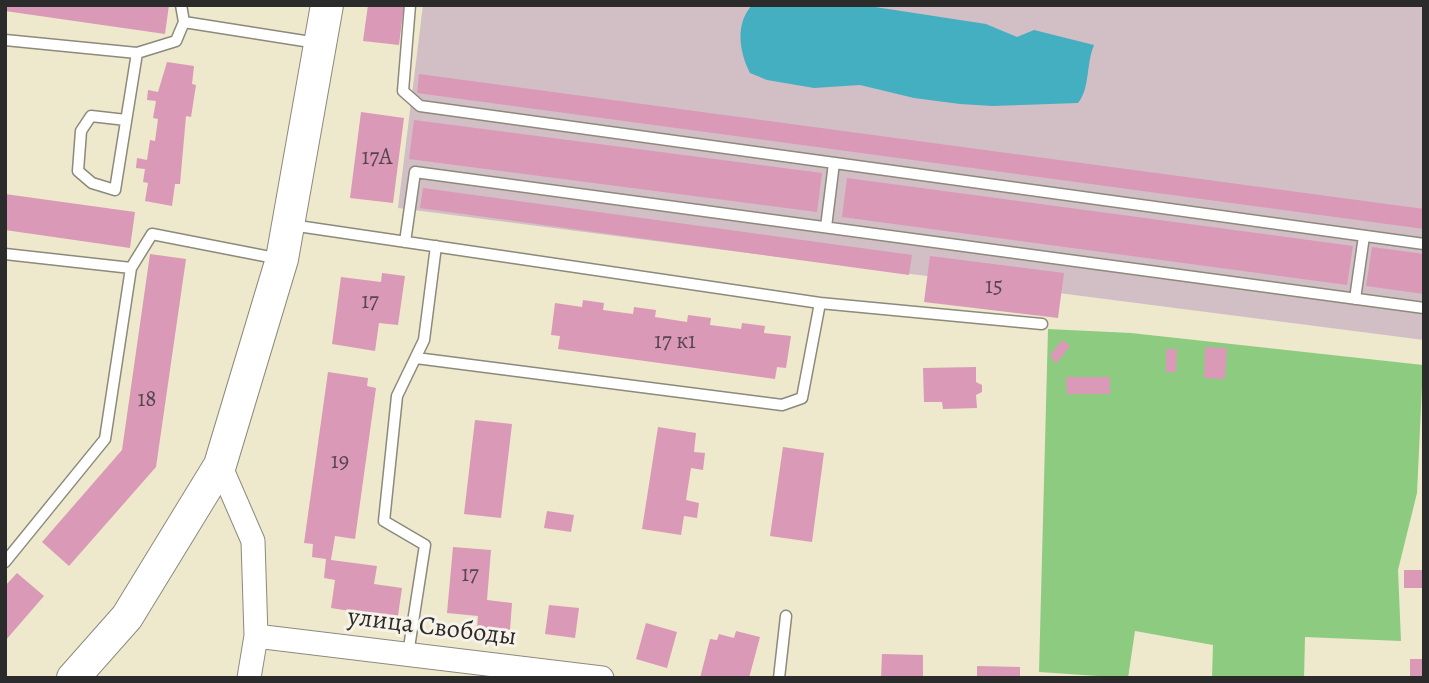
<!DOCTYPE html>
<html>
<head>
<meta charset="utf-8">
<style>
	body { margin:0 }
	#map { position:relative; width:1429px; height:683px; overflow:hidden; background:#eee8cd; font-family:Alegreya,serif }
	canvas { display:block }
	.frame { position:absolute; inset:0; border:7px solid #2b2b2b; pointer-events:none }
</style>
</head>
<body>
<div id="map">
<canvas width="1429" height="683"></canvas>
<div class="frame"></div>
</div>
<script>
const context = document.querySelector('canvas').getContext('2d');
context.lineJoin = 'round';
function fillPath(path, color) {
  context.fillStyle = color;
  context.fill(path, 'evenodd');
}
function stroke(path, color, width, dash) {
  context.strokeStyle = color;
  context.lineWidth = width;
  context.lineCap = dash ? 'butt' : 'round';
  context.setLineDash(dash || []);
  context.stroke(path);
}
function write(font, color, halo, rows, align = 'center') {
  context.font = font + ' Alegreya,serif';
  context.lineWidth = 6;
  context.setLineDash([]);
  context.textBaseline = 'middle';
  context.strokeStyle = halo;
  context.fillStyle = color;
  for (const [text, x, y, turn = 0] of rows) {
    context.save();
    context.translate(x, y);
    context.rotate((+turn || 0) * Math.PI / 180);
    context.textAlign = isNaN(turn) ? turn : align;
    if (halo) context.strokeText(text, 0, 0);
    context.fillText(text, 0, 0);
    context.restore();
  }
}
fillPath(new Path2D(`
	M 423,5 L 1424,5 L 1424,340 L 398,208 Z`), '#d2bec5');
fillPath(new Path2D(`
	M 1048,329 L 1131,333 L 1423,365 L 1417,493 L 1398,570 L 1401,641 L 1305,637 L 1304,678 L 1212,678 L 1213,645 L 1135,631 L 1128,678 L 1039,672 Z`), '#8dcb81');
fillPath(new Path2D(`
	M 752,5 L 862,5 L 986,24 L 1017,37 L 1034,30 L 1094,45 C 1086,64 1090,89 1078,103 L 993,106 L 960,104 L 914,98 L 860,85 L 814,88 L 767,80 L 750,73 C 739,51 735,24 752,5 Z`), '#43afc1');
fillPath(new Path2D(`
	M 5,5 L 169,5 L 165,34 L 5,11 Z
	M 368,5 L 404,5 L 399,45 L 363,41 Z
	M 167,62 L 194,66 L 192,84 L 196,85 L 191,117 L 186,116 L 180,184 L 175,184 L 172,206 L 145,201 L 148,183 L 143,182 L 145,169 L 136,168 L 137,158 L 147,160 L 150,140 L 155,141 L 158,119 L 153,118 L 156,101 L 147,100 L 148,90 L 158,92 Z
	M 419,74 L 1424,209 L 1424,229 L 417,93 Z
	M 361,112 L 404,118 L 393,203 L 350,198 Z
	M 414,120 L 822,173 L 817,212 L 409,159 Z
	M 847,178 L 1353,246 L 1347,285 L 842,217 Z
	M 423,188 L 912,255 L 909,275 L 420,208 Z
	M 5,194 L 135,212 L 130,248 L 5,230 Z
	M 1372,247 L 1424,254 L 1424,294 L 1366,286 Z
	M 150,254 L 186,259 L 156,467 L 69,566 L 42,542 L 122,450 Z
	M 930,256 L 1064,273 L 1058,318 L 924,302 Z
	M 382,273 L 405,276 L 398,325 L 379,323 L 375,351 L 332,344 L 341,277 L 381,282 Z
	M 583,300 L 604,303 L 603,310 L 633,314 L 634,307 L 656,310 L 655,317 L 687,322 L 688,315 L 711,318 L 710,325 L 741,329 L 742,323 L 765,326 L 764,333 L 791,336 L 786,368 L 777,367 L 775,379 L 558,349 L 560,336 L 551,335 L 555,303 L 582,307 Z
	M 1062,340 L 1070,346 L 1056,364 L 1050,355 Z
	M 1205,347 L 1227,348 L 1225,379 L 1204,378 Z
	M 1166,349 L 1177,349 L 1176,372 L 1166,372 Z
	M 976,367 L 976,382 L 982,385 L 982,392 L 976,395 L 977,408 L 943,409 L 942,402 L 924,402 L 923,368 Z
	M 328,372 L 368,378 L 367,386 L 376,388 L 355,539 L 335,536 L 331,560 L 377,566 L 374,584 L 402,588 L 396,629 L 349,622 L 350,611 L 331,608 L 335,580 L 324,578 L 326,559 L 312,557 L 313,544 L 304,543 Z
	M 1066,377 L 1110,377 L 1110,394 L 1067,394 Z
	M 475,420 L 512,424 L 501,518 L 464,514 Z
	M 658,427 L 696,433 L 694,452 L 705,453 L 703,470 L 691,468 L 686,500 L 699,503 L 697,518 L 684,516 L 681,535 L 642,529 Z
	M 783,447 L 824,453 L 812,542 L 770,536 Z
	M 547,511 L 574,515 L 571,532 L 544,528 Z
	M 453,547 L 491,550 L 487,600 L 512,603 L 509,644 L 476,641 L 478,616 L 447,613 Z
	M 1404,570 L 1424,570 L 1424,588 L 1404,588 Z
	M 17,573 L 44,596 L 5,641 L 5,586 Z
	M 549,605 L 579,608 L 575,638 L 545,634 Z
	M 646,623 L 677,632 L 667,668 L 636,659 Z
	M 736,631 L 760,637 L 749,678 L 700,678 L 710,639 L 717,640 L 719,634 L 734,638 Z
	M 882,654 L 923,655 L 923,678 L 881,678 Z
	M 1410,659 L 1424,659 L 1424,678 L 1410,678 Z
	M 977,666 L 1020,667 L 1020,678 L 977,678 Z`), '#da99b6');
const lane = new Path2D(`
	M 181,5 L 184,22 L 317,43
	M 410,5 L 403,91 L 420,106 L 1424,244
	M 5,40 L 137,53
	M 126,120 L 91,116 L 81,131 L 78,171 L 92,183 L 115,190 L 137,53 L 176,41 L 184,22
	M 291,225 L 820,303 L 802,398 L 782,405 L 416,358
	M 826,227 L 834,163
	M 405,242 L 415,172 L 1424,308
	M 5,254 L 131,268 L 152,234 L 280,259
	M 1355,299 L 1364,236
	M 820,303 L 1042,324
	M 5,562 L 105,439 L 131,268
	M 408,654 L 425,545 L 384,521 L 397,396 L 424,340 L 436,246
	M 779,678 L 786,616`);
const street = new Path2D(`
	M 220,465 L 253,541 L 256,636 L 249,678
	M 256,636 L 602,678`);
const secondary = new Path2D(`
	M 73,678 L 127,617 L 220,465 L 282,259 L 327,5`);
stroke(lane, '#8c8a7c', 13);
stroke(street, '#8c8a7c', 25);
stroke(secondary, '#8c8a7c', 34);
stroke(lane, '#fff', 10);
stroke(street, '#fff', 23);
stroke(secondary, '#fff', 32);
write('23px', '#57464e', null, [
	["17А",377,158],
	["15",994,287],
	["17",370,302],
	["17 к1",675,342],
	["18",147,400],
	["19",340,462],
	["17",470,575]
]);
write('26px', '#2b2b2b', '#f7f3e8', [
	["улица Свободы",432,628,7]
]);
</script>
</body>
</html>
